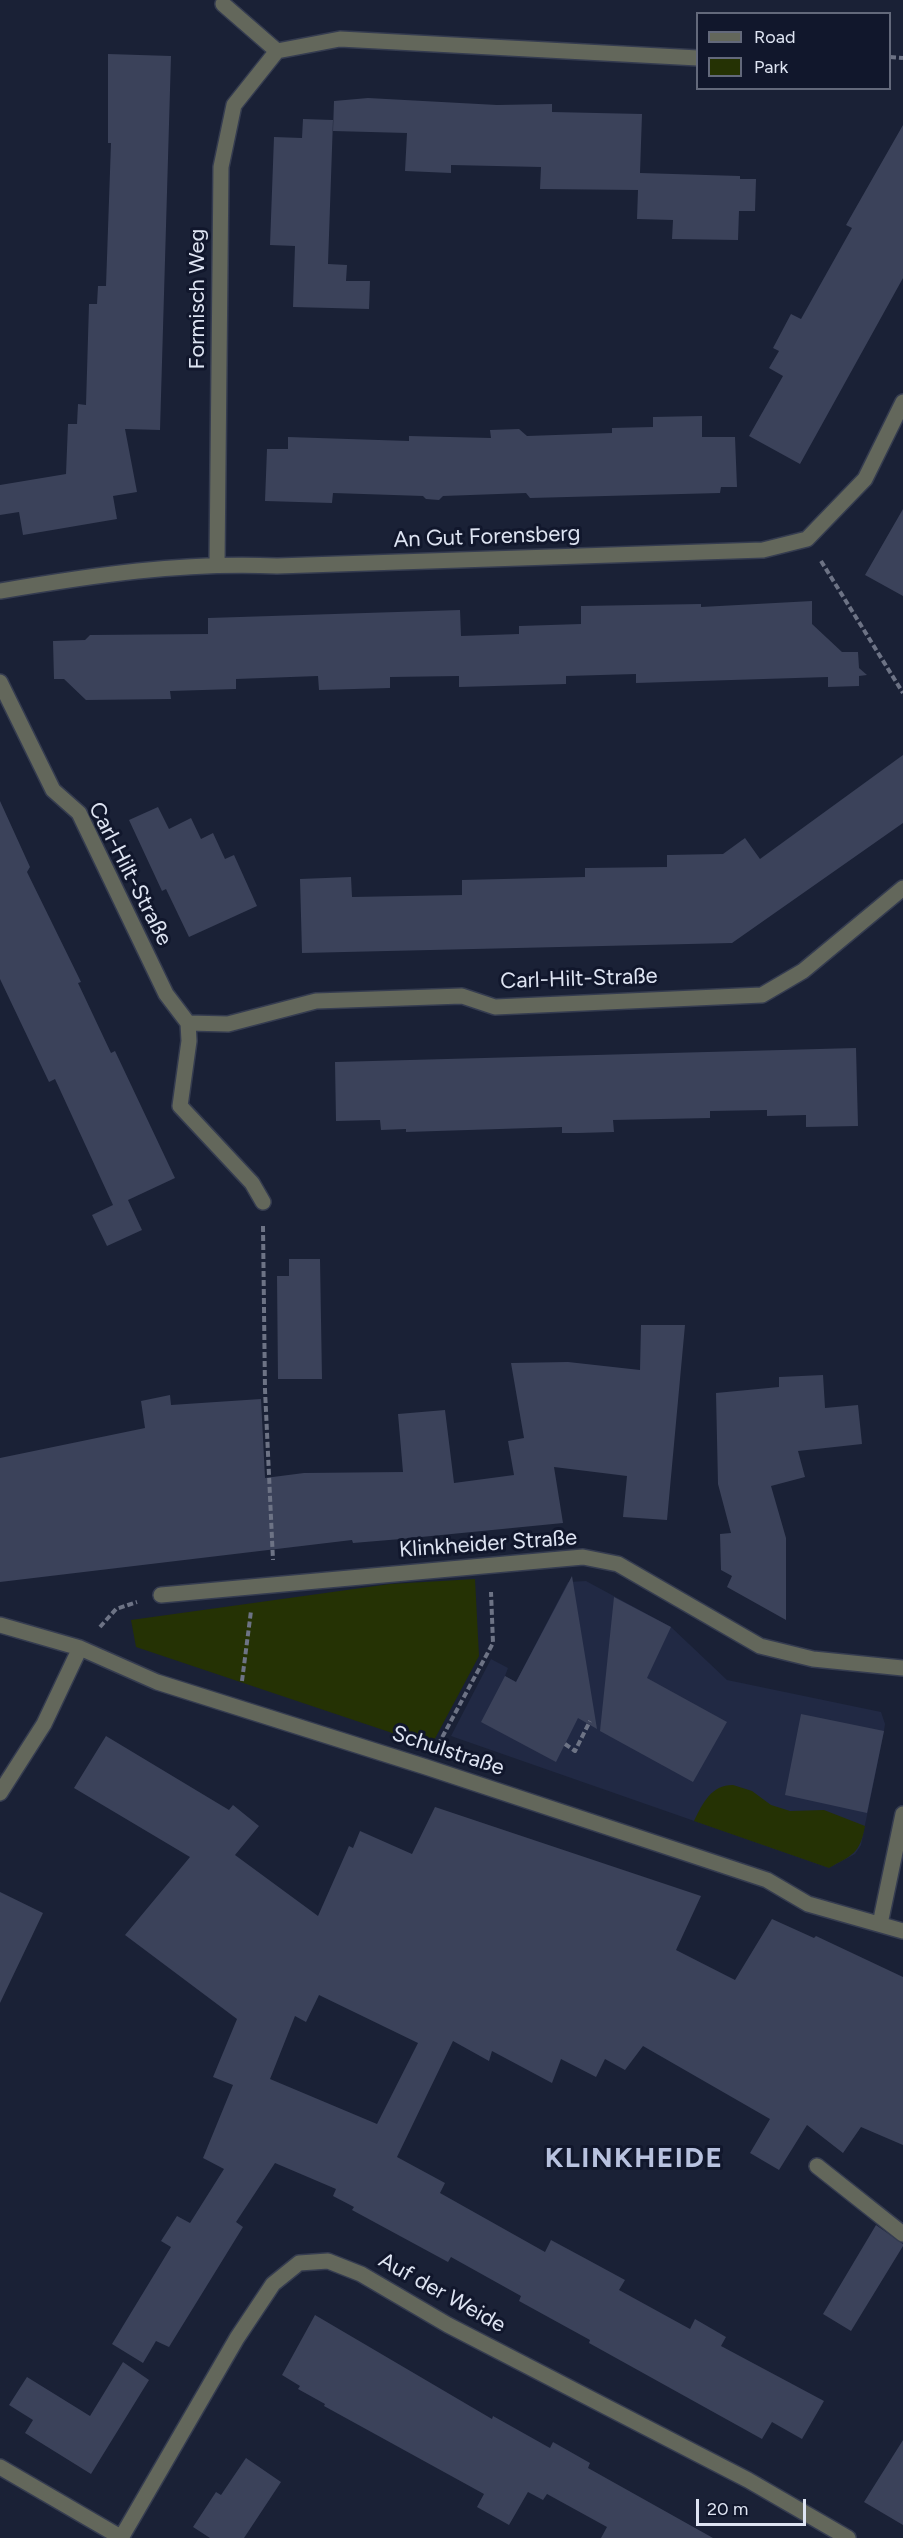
<!DOCTYPE html>
<html>
<head>
<meta charset="utf-8">
<style>
	body { margin:0 }
	#map { position:relative; width:903px; height:2538px; overflow:hidden; background:#1a2136; font-family:Figtree,sans-serif }
	canvas { display:block }
	.legend { position:absolute; left:696px; top:12px; width:195px; height:78px; box-sizing:border-box; background:#11172c; border:2px solid #63697b; margin:0; padding:8px 10px; list-style:none; font-size:18px; color:#dee4f2 }
	.legend li { display:flex; align-items:center; gap:12px; height:30px }
	.legend b { width:30px; border:2px solid #63697b }
	.scale { position:absolute; left:696px; top:2499px; width:110px; height:27px; box-sizing:border-box; border:3px solid #dee4f2; border-top:0; padding-left:8px; font-size:18px; line-height:21px; white-space:nowrap; color:#dee4f2; -webkit-text-stroke:4px #11172c; paint-order:stroke }
</style>
</head>
<body>
<div id="map">
<canvas width="903" height="2538"></canvas>
<ul class="legend">
<li><b style="height:8px;background:#63675b"></b>Road</li>
<li><b style="height:16px;background:#253204"></b>Park</li>
</ul>
<div class="scale">20 m</div>
</div>
<script>
const context = document.querySelector('canvas').getContext('2d');
context.lineJoin = 'round';
function fillPath(path, color) {
  context.fillStyle = color;
  context.fill(path, 'evenodd');
}
function stroke(path, color, width, dash) {
  context.strokeStyle = color;
  context.lineWidth = width;
  context.lineCap = dash ? 'butt' : 'round';
  context.setLineDash(dash || []);
  context.stroke(path);
}
function write(font, color, halo, rows, align = 'center') {
  context.font = font + ' Figtree,sans-serif';
  context.lineWidth = 6;
  context.setLineDash([]);
  context.textBaseline = 'middle';
  context.strokeStyle = halo;
  context.fillStyle = color;
  for (const [text, x, y, turn = 0] of rows) {
    context.save();
    context.translate(x, y);
    context.rotate((+turn || 0) * Math.PI / 180);
    context.textAlign = isNaN(turn) ? turn : align;
    if (halo) context.strokeText(text, 0, 0);
    context.fillText(text, 0, 0);
    context.restore();
  }
}
fillPath(new Path2D(`
	M 586,1581 L 671,1627 L 727,1680 L 881,1712 L 885,1724 L 884,1731 L 861,1845 L 855,1854 L 829,1868 L 451,1736 L 491,1659 L 508,1668 L 505,1676 L 516,1682 L 568,1582 Z`), '#212944');
fillPath(new Path2D(`
	M 475,1579 L 479,1656 L 431,1746 L 136,1647 L 131,1620 L 390,1584 Z
	M 733,1785 L 752,1791 L 771,1805 L 790,1811 L 824,1810 L 865,1826 C 860,1854 852,1855 829,1868 L 694,1821 C 703,1803 711,1785 733,1785 Z`), '#253204');
fillPath(new Path2D(`
	M 108,54 L 171,56 L 160,430 L 125,429 L 137,492 L 113,496 L 117,519 L 23,535 L 19,512 L 0,515 L 0,485 L 66,474 L 68,424 L 77,424 L 78,404 L 86,405 L 89,304 L 97,304 L 98,286 L 106,286 L 111,143 L 108,143 Z
	M 368,98 L 497,105 L 552,104 L 552,112 L 642,114 L 640,173 L 740,176 L 740,179 L 756,179 L 755,211 L 739,211 L 738,240 L 672,239 L 673,220 L 637,219 L 638,190 L 540,189 L 541,167 L 451,165 L 451,173 L 405,171 L 407,133 L 333,131 L 334,101 Z
	M 303,119 L 333,120 L 328,264 L 347,265 L 346,281 L 370,281 L 369,309 L 293,307 L 295,246 L 270,245 L 274,137 L 302,138 Z
	M 903,125 L 903,278 L 800,464 L 749,436 L 783,376 L 769,368 L 779,351 L 773,348 L 791,314 L 801,319 L 852,228 L 846,225 Z
	M 702,416 L 702,437 L 735,437 L 737,487 L 721,487 L 720,493 L 530,498 L 526,493 L 443,496 L 439,500 L 426,499 L 423,496 L 333,493 L 332,503 L 265,501 L 267,449 L 288,449 L 288,437 L 409,441 L 409,436 L 491,438 L 490,430 L 519,429 L 527,436 L 612,433 L 612,428 L 653,427 L 653,417 Z
	M 903,509 L 903,596 L 865,575 Z
	M 812,601 L 812,624 L 842,652 L 858,652 L 859,668 L 867,675 L 859,676 L 859,686 L 828,687 L 828,677 L 636,683 L 636,674 L 566,676 L 566,684 L 459,687 L 459,676 L 390,677 L 390,688 L 319,690 L 318,676 L 236,679 L 236,689 L 170,691 L 171,699 L 86,700 L 64,679 L 54,679 L 53,641 L 85,640 L 90,635 L 208,634 L 208,618 L 460,610 L 461,636 L 519,634 L 519,626 L 581,624 L 581,606 L 701,604 L 701,607 Z
	M 903,755 L 903,823 L 732,943 L 302,953 L 300,879 L 351,877 L 352,897 L 462,895 L 462,880 L 585,877 L 585,868 L 667,867 L 667,855 L 723,854 L 745,838 L 760,859 Z
	M 0,801 L 30,867 L 27,872 L 81,982 L 78,983 L 111,1053 L 115,1051 L 175,1178 L 128,1200 L 142,1230 L 107,1246 L 92,1215 L 113,1205 L 55,1079 L 49,1082 L 0,979 Z
	M 158,807 L 169,829 L 191,818 L 201,839 L 213,833 L 225,859 L 234,855 L 257,906 L 189,937 L 166,889 L 162,891 L 129,820 Z
	M 856,1048 L 858,1126 L 806,1127 L 806,1115 L 767,1116 L 767,1110 L 710,1111 L 710,1118 L 613,1120 L 614,1132 L 578,1133 L 562,1133 L 562,1127 L 406,1132 L 406,1129 L 381,1130 L 380,1120 L 336,1121 L 335,1062 Z
	M 289,1259 L 320,1259 L 322,1379 L 278,1379 L 277,1276 L 289,1276 Z
	M 641,1325 L 685,1325 L 667,1520 L 623,1517 L 627,1476 L 554,1467 L 563,1523 L 401,1539 L 353,1543 L 352,1540 L 0,1582 L 0,1458 L 145,1428 L 141,1401 L 170,1395 L 171,1405 L 261,1399 L 265,1478 L 304,1473 L 403,1472 L 398,1414 L 445,1410 L 454,1483 L 514,1475 L 508,1441 L 524,1438 L 511,1363 L 568,1362 L 640,1370 Z
	M 823,1375 L 825,1408 L 858,1405 L 862,1444 L 798,1451 L 805,1477 L 771,1486 L 786,1538 L 786,1620 L 727,1587 L 732,1576 L 721,1570 L 720,1534 L 731,1533 L 718,1484 L 716,1393 L 779,1387 L 779,1377 Z
	M 572,1576 L 597,1729 L 578,1718 L 556,1762 L 481,1722 L 505,1676 L 516,1682 Z
	M 614,1597 L 671,1627 L 647,1678 L 727,1722 L 693,1782 L 600,1731 Z
	M 801,1714 L 884,1731 L 867,1813 L 785,1795 Z
	M 106,1736 L 229,1810 L 233,1805 L 259,1826 L 235,1855 L 318,1916 L 349,1846 L 353,1848 L 360,1831 L 412,1854 L 435,1807 L 701,1896 L 676,1950 L 735,1980 L 772,1919 L 814,1938 L 816,1936 L 903,1977 L 903,2145 L 861,2127 L 843,2153 L 807,2125 L 779,2170 L 750,2153 L 770,2119 L 643,2046 L 625,2070 L 605,2059 L 596,2077 L 561,2059 L 552,2083 L 492,2051 L 489,2061 L 453,2041 L 397,2157 L 445,2183 L 440,2193 L 545,2252 L 551,2240 L 590,2261 L 625,2280 L 619,2290 L 690,2329 L 695,2319 L 726,2337 L 721,2346 L 824,2401 L 802,2439 L 772,2422 L 762,2439 L 589,2343 L 590,2340 L 519,2301 L 521,2296 L 451,2257 L 448,2262 L 352,2210 L 354,2207 L 333,2196 L 336,2189 L 275,2163 L 236,2222 L 243,2227 L 169,2347 L 156,2341 L 143,2363 L 112,2344 L 171,2247 L 161,2241 L 177,2216 L 190,2223 L 224,2169 L 203,2158 L 233,2085 L 213,2077 L 237,2019 L 125,1935 L 190,1857 L 74,1788 ZM 319,1995 L 418,2043 L 377,2124 L 270,2079 L 295,2016 L 306,2022 Z
	M 0,1892 L 43,1913 L 0,2003 Z
	M 876,2225 L 903,2244 L 903,2246 L 851,2331 L 823,2314 Z
	M 315,2315 L 492,2419 L 493,2416 L 550,2448 L 553,2442 L 590,2463 L 588,2468 L 713,2538 L 601,2538 L 607,2527 L 547,2494 L 543,2500 L 528,2492 L 509,2525 L 477,2507 L 484,2494 L 324,2406 L 325,2404 L 298,2389 L 300,2386 L 282,2375 Z
	M 123,2362 L 149,2380 L 91,2474 L 25,2433 L 33,2420 L 9,2405 L 27,2377 L 90,2416 Z
	M 903,2440 L 903,2525 L 864,2502 Z
	M 246,2458 L 281,2482 L 244,2538 L 210,2538 L 193,2527 L 216,2492 L 221,2495 Z`), '#3b425a');
const lane = new Path2D(`
	M 817,2166 L 903,2234`);
const street = new Path2D(`
	M 223,4 L 277,51
	M 217,564 L 221,167 L 234,105 L 277,51 L 340,39 L 698,58
	M 0,591 C 95,575 180,562 277,566 L 763,550 L 807,539 L 865,479 L 903,402
	M 0,682 L 53,790 L 79,813 L 166,994 L 188,1023 L 228,1024 L 316,1001 L 462,996 L 495,1007 L 762,995 L 803,971 L 903,888
	M 188,1023 L 189,1041 L 180,1106 L 252,1183 L 263,1202
	M 161,1595 L 583,1557 L 618,1564 L 760,1646 L 813,1659 L 903,1668
	M 0,1625 L 80,1648 L 157,1682 L 426,1767 L 767,1880 L 808,1904 L 903,1931
	M 0,1793 L 44,1724 L 80,1648
	M 880,1924 L 903,1814
	M 0,2467 L 122,2538
	M 121,2538 L 237,2338 L 273,2284 L 299,2263 L 328,2261 L 361,2274 L 448,2325 L 748,2480 L 848,2538`);
stroke(lane, '#353c50', 18);
stroke(street, '#353c50', 18);
stroke(new Path2D(`
	M 890,57 L 903,58
	M 821,561 L 903,693
	M 263,1226 L 265,1390 L 273,1560
	M 100,1627 L 116,1609 L 137,1602
	M 242,1681 L 251,1611
	M 565,1744 L 575,1751 L 590,1721
	M 438,1745 L 493,1643 L 491,1592`), '#6d7385', 4, [6, 3]);
stroke(lane, '#63675b', 15);
stroke(street, '#63675b', 15);
write('22px', '#dee4f2', '#11172c', [
	["Formisch Weg",198,299,-90],
	["An Gut Forensberg",487,537,-2],
	["Carl-Hilt-Straße",130,874,63],
	["Carl-Hilt-Straße",579,979,-2],
	["Klinkheider Straße",488,1544,-4],
	["Schulstraße",448,1751,18],
	["Auf der Weide",442,2293,29]
]);
context.letterSpacing = '1.5px';
write('bold 28px', '#b8c2df', '#11172c', [
	["KLINKHEIDE",634,2159]
]);
context.letterSpacing = '0px';
</script>
</body>
</html>
